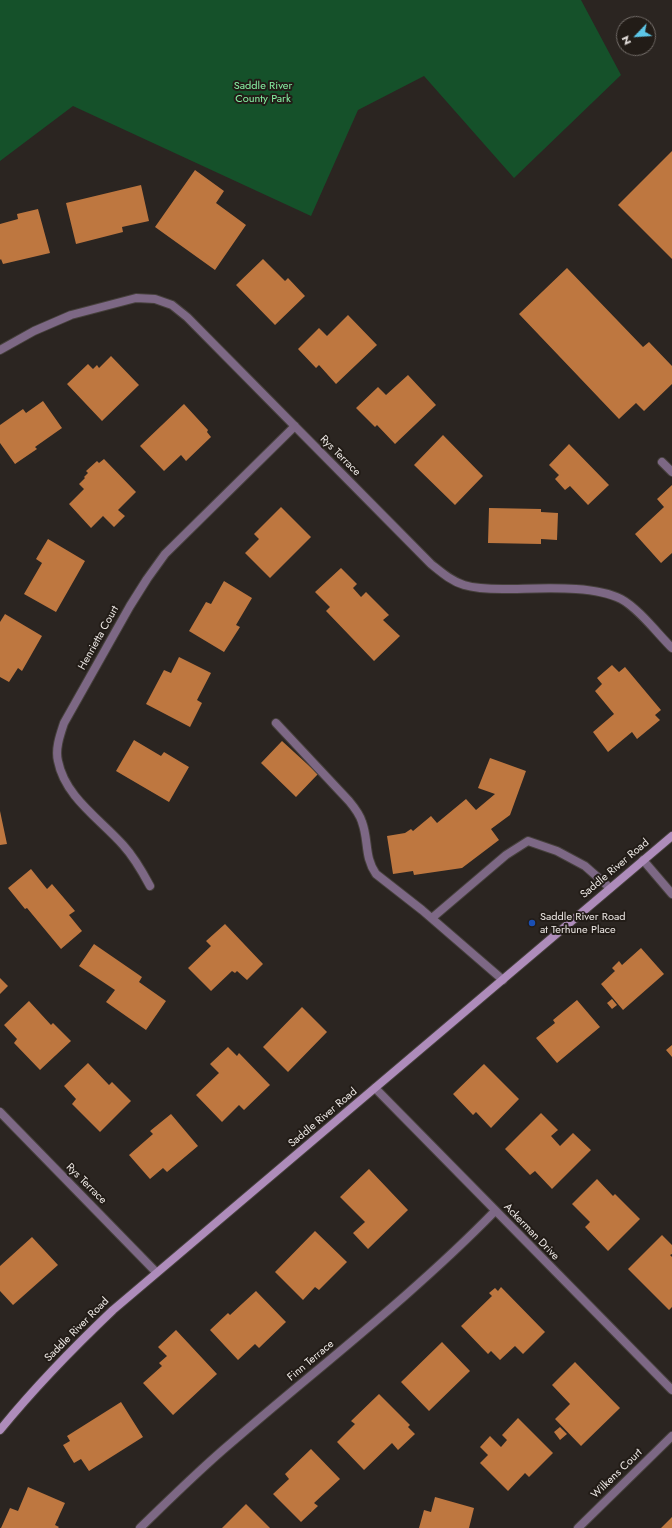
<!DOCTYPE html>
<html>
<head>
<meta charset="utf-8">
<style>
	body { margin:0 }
	#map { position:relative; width:672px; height:1528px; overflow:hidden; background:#2b2521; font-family:Jost,sans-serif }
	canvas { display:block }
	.north { position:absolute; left:616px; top:16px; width:40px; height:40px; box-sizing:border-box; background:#221c17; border:1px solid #736d69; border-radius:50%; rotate:245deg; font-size:11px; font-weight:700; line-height:16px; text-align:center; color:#ece7e4 }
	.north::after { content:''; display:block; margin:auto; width:14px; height:18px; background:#5dc7e8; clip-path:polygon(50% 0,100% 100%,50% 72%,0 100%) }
</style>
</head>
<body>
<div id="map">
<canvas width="672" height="1528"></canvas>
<div class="north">N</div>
</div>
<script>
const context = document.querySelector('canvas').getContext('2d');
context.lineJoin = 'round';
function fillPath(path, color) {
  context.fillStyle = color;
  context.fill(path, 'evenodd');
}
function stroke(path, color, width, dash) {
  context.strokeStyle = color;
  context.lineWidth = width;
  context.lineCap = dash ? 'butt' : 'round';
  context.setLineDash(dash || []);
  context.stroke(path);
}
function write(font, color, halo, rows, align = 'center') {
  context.font = font + ' Jost,sans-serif';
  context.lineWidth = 4;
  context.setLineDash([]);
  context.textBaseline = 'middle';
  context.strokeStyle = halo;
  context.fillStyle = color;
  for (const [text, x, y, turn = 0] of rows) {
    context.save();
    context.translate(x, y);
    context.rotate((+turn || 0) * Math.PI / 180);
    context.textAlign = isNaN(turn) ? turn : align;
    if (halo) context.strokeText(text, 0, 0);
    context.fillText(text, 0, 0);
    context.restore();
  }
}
fillPath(new Path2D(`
	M 0,0 L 581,0 L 621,75 L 514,178 L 424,76 L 358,110 L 311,216 L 73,106 L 0,161 Z`), '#15512a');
fillPath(new Path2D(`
	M 672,151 L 672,259 L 618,205 Z
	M 195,170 L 224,191 L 216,203 L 246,225 L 215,270 L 155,227 Z
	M 141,185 L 149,221 L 122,227 L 123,232 L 76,244 L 66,203 Z
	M 38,209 L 50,253 L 3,264 L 1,259 L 0,260 L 0,224 L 18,219 L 17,214 Z
	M 263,259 L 285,281 L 288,278 L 305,296 L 275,325 L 236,285 Z
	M 567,268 L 643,347 L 649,342 L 672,366 L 672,384 L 644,411 L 636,403 L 619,419 L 519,314 Z
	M 348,315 L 377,345 L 336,384 L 319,365 L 316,368 L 298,349 L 319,328 L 327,336 Z
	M 111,356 L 139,385 L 102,421 L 67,384 L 88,364 L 93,369 L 97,365 L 99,368 Z
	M 408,375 L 436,405 L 395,444 L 377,425 L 375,427 L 356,408 L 378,387 L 386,395 Z
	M 43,401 L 62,428 L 35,447 L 37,449 L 15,464 L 0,443 L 0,425 L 23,409 L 26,413 Z
	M 184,404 L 208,430 L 207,432 L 211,437 L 186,461 L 181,455 L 164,471 L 140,446 Z
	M 443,435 L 483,476 L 455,505 L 414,465 Z
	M 569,444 L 609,485 L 588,505 L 570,486 L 565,490 L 555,479 L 559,475 L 549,465 Z
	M 104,459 L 136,492 L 118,510 L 125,516 L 114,527 L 103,516 L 91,528 L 69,504 L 84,489 L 79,484 L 85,478 L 84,477 L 88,473 L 86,471 L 97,461 L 99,463 Z
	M 672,485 L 672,553 L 661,563 L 635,534 L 664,507 L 657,499 Z
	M 281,507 L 311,537 L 270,578 L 245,553 L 259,539 L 254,534 Z
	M 489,508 L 541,509 L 541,512 L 558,513 L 557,540 L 541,539 L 541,544 L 488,543 Z
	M 48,539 L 85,561 L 56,612 L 24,594 L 42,563 L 36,559 Z
	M 341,568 L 357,584 L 353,588 L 361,597 L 366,592 L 389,615 L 383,620 L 400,636 L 374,661 L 326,611 L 330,607 L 315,592 Z
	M 224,581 L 252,598 L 236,625 L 240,627 L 224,652 L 189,631 L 206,602 L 211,604 Z
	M 5,614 L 42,636 L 22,671 L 18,668 L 9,682 L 0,677 L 0,622 Z
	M 179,657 L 211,673 L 197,700 L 202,703 L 190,727 L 146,704 L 164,670 L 171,673 Z
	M 612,665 L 619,672 L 625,667 L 661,710 L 655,715 L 660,720 L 637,739 L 632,732 L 608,752 L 593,732 L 614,714 L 595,691 L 602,684 L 597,678 Z
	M 134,740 L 161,756 L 164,752 L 189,767 L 169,802 L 116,771 Z
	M 282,741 L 318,774 L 296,797 L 261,763 Z
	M 490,758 L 526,771 L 510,815 L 491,829 L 499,840 L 462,868 L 414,875 L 413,871 L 393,874 L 387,836 L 405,833 L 411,829 L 413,831 L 431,816 L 437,823 L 466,799 L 476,810 L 495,794 L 478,788 Z
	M 0,811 L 7,844 L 0,845 Z
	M 31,869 L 47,889 L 52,884 L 75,911 L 69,915 L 82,931 L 61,949 L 27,908 L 25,909 L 8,888 Z
	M 225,924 L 263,964 L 247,980 L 237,971 L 235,973 L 232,971 L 211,991 L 188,968 L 211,946 L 206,941 Z
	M 94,944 L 142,977 L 139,982 L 166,1001 L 146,1030 L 106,1002 L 115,990 L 79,966 Z
	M 641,948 L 664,974 L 623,1010 L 601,984 L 615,971 L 612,968 L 619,961 L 622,965 Z
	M 0,978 L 8,986 L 0,994 Z
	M 612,999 L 617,1005 L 612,1009 L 607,1003 Z
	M 577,1000 L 600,1027 L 557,1063 L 536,1038 L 555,1023 L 553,1020 Z
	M 29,1001 L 51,1025 L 53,1023 L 71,1041 L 40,1070 L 14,1043 L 17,1039 L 4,1025 Z
	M 302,1007 L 327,1032 L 288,1072 L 263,1047 Z
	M 672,1045 L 672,1057 L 666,1050 Z
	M 228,1047 L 237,1056 L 239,1053 L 270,1085 L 244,1110 L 239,1105 L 222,1122 L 196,1095 L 219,1073 L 210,1064 Z
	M 88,1063 L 109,1085 L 112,1082 L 131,1101 L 100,1132 L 72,1104 L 76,1099 L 64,1086 Z
	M 484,1064 L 519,1099 L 491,1128 L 476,1112 L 473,1115 L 453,1094 Z
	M 541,1113 L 558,1130 L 551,1136 L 560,1146 L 573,1133 L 591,1150 L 552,1189 L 535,1171 L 530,1175 L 505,1149 Z
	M 171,1114 L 198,1146 L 167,1172 L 163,1168 L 150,1179 L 129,1155 L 153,1134 L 150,1131 Z
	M 369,1169 L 408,1210 L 368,1249 L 353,1233 L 365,1222 L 340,1197 Z
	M 597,1179 L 613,1196 L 615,1194 L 640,1219 L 608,1251 L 585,1227 L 590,1222 L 572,1204 Z
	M 315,1231 L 347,1262 L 319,1290 L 315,1287 L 303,1300 L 275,1272 Z
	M 662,1235 L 672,1245 L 672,1254 L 670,1255 L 672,1257 L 672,1307 L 669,1310 L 628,1269 Z
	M 32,1237 L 58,1265 L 13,1305 L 0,1291 L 0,1266 Z
	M 501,1287 L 545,1332 L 523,1354 L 515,1346 L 500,1360 L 491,1351 L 488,1354 L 461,1326 L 492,1296 L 489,1293 L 495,1288 L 498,1291 Z
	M 256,1291 L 286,1322 L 259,1348 L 255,1344 L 238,1360 L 210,1330 L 228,1313 L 230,1315 Z
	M 176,1330 L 217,1374 L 173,1415 L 143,1383 L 162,1366 L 159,1363 L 167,1356 L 158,1347 Z
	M 442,1342 L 470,1371 L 429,1411 L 401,1382 Z
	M 575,1362 L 620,1408 L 581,1446 L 555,1419 L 570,1404 L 552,1385 Z
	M 379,1394 L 410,1425 L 408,1427 L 415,1434 L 398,1450 L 392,1443 L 364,1470 L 337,1442 L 355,1424 L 351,1421 Z
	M 121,1402 L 143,1437 L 89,1471 L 81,1459 L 74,1463 L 63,1445 L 70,1441 L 67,1436 Z
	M 518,1418 L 553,1453 L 529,1477 L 525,1473 L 508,1491 L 480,1463 L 488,1455 L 480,1447 L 490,1436 L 501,1447 L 507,1440 L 502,1435 Z
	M 560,1427 L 567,1434 L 560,1440 L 554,1432 Z
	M 311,1449 L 340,1479 L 314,1503 L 318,1506 L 301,1522 L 273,1494 L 289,1479 L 285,1474 Z
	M 28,1487 L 65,1503 L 55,1525 L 59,1527 L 58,1528 L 1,1528 L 10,1508 L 18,1511 Z
	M 435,1497 L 474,1508 L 469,1528 L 419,1528 L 424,1510 L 431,1512 Z
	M 246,1504 L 270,1528 L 222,1528 Z
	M 672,1517 L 672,1528 L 661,1528 Z`), '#be7740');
const lane = new Path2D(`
	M 662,462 L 672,472
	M 276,723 L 349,801 C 354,807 360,815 362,822 C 369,841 364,857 376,874 L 422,910 L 503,980
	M 432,918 L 506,855 L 528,841 L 557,851 L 585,866 L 610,888`);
const street = new Path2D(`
	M 0,350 L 34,331 L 71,315 L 136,298 L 155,299 L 172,305 L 187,317 L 431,564 C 441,572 451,581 464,585 C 477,589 490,589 503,589 C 537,589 592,584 621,599 C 638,608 658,634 672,648
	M 643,860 L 672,894
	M 150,886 C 142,871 134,857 123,845 C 100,819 65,797 58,761 C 55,749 60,735 64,723 L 130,606 L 147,579 L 165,554 L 295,426
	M 375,1088 L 672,1390
	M 0,1112 L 156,1272
	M 140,1528 C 170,1499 199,1470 231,1443 C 320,1366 413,1295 495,1211
	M 578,1528 L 672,1436`);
const secondary = new Path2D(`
	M 0,1430 C 35,1387 73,1348 113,1310 L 672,836`);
stroke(lane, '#46403c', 10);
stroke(street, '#46403c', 10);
stroke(secondary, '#46403c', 10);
stroke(lane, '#7d6885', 8);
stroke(street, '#7d6885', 8);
stroke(secondary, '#ae8cbb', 8);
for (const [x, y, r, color] of [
	[532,923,4,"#1a4fb4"]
]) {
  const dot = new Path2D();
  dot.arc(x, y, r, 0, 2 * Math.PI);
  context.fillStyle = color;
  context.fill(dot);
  stroke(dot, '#221c17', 1.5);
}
write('11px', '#87efa3', '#221c17', [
	["Saddle River",263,86],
	["County Park",263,99]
]);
write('11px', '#ece7e4', '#221c17', [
	["Rys Terrace",340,456,45],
	["Henrietta Court",99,638,-61],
	["Saddle River Road",615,869,-40],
	["Saddle River Road",323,1118,-40],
	["Rys Terrace",86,1184,45],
	["Ackerman Drive",531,1232,46],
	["Saddle River Road",77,1330,-45],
	["Finn Terrace",311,1361,-40],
	["Wilkens Court",617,1474,-44]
]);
write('11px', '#ece7e4', '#221c17', [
	["Saddle River Road",540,917],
	["at Terhune Place",540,930]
], 'left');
</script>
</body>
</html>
